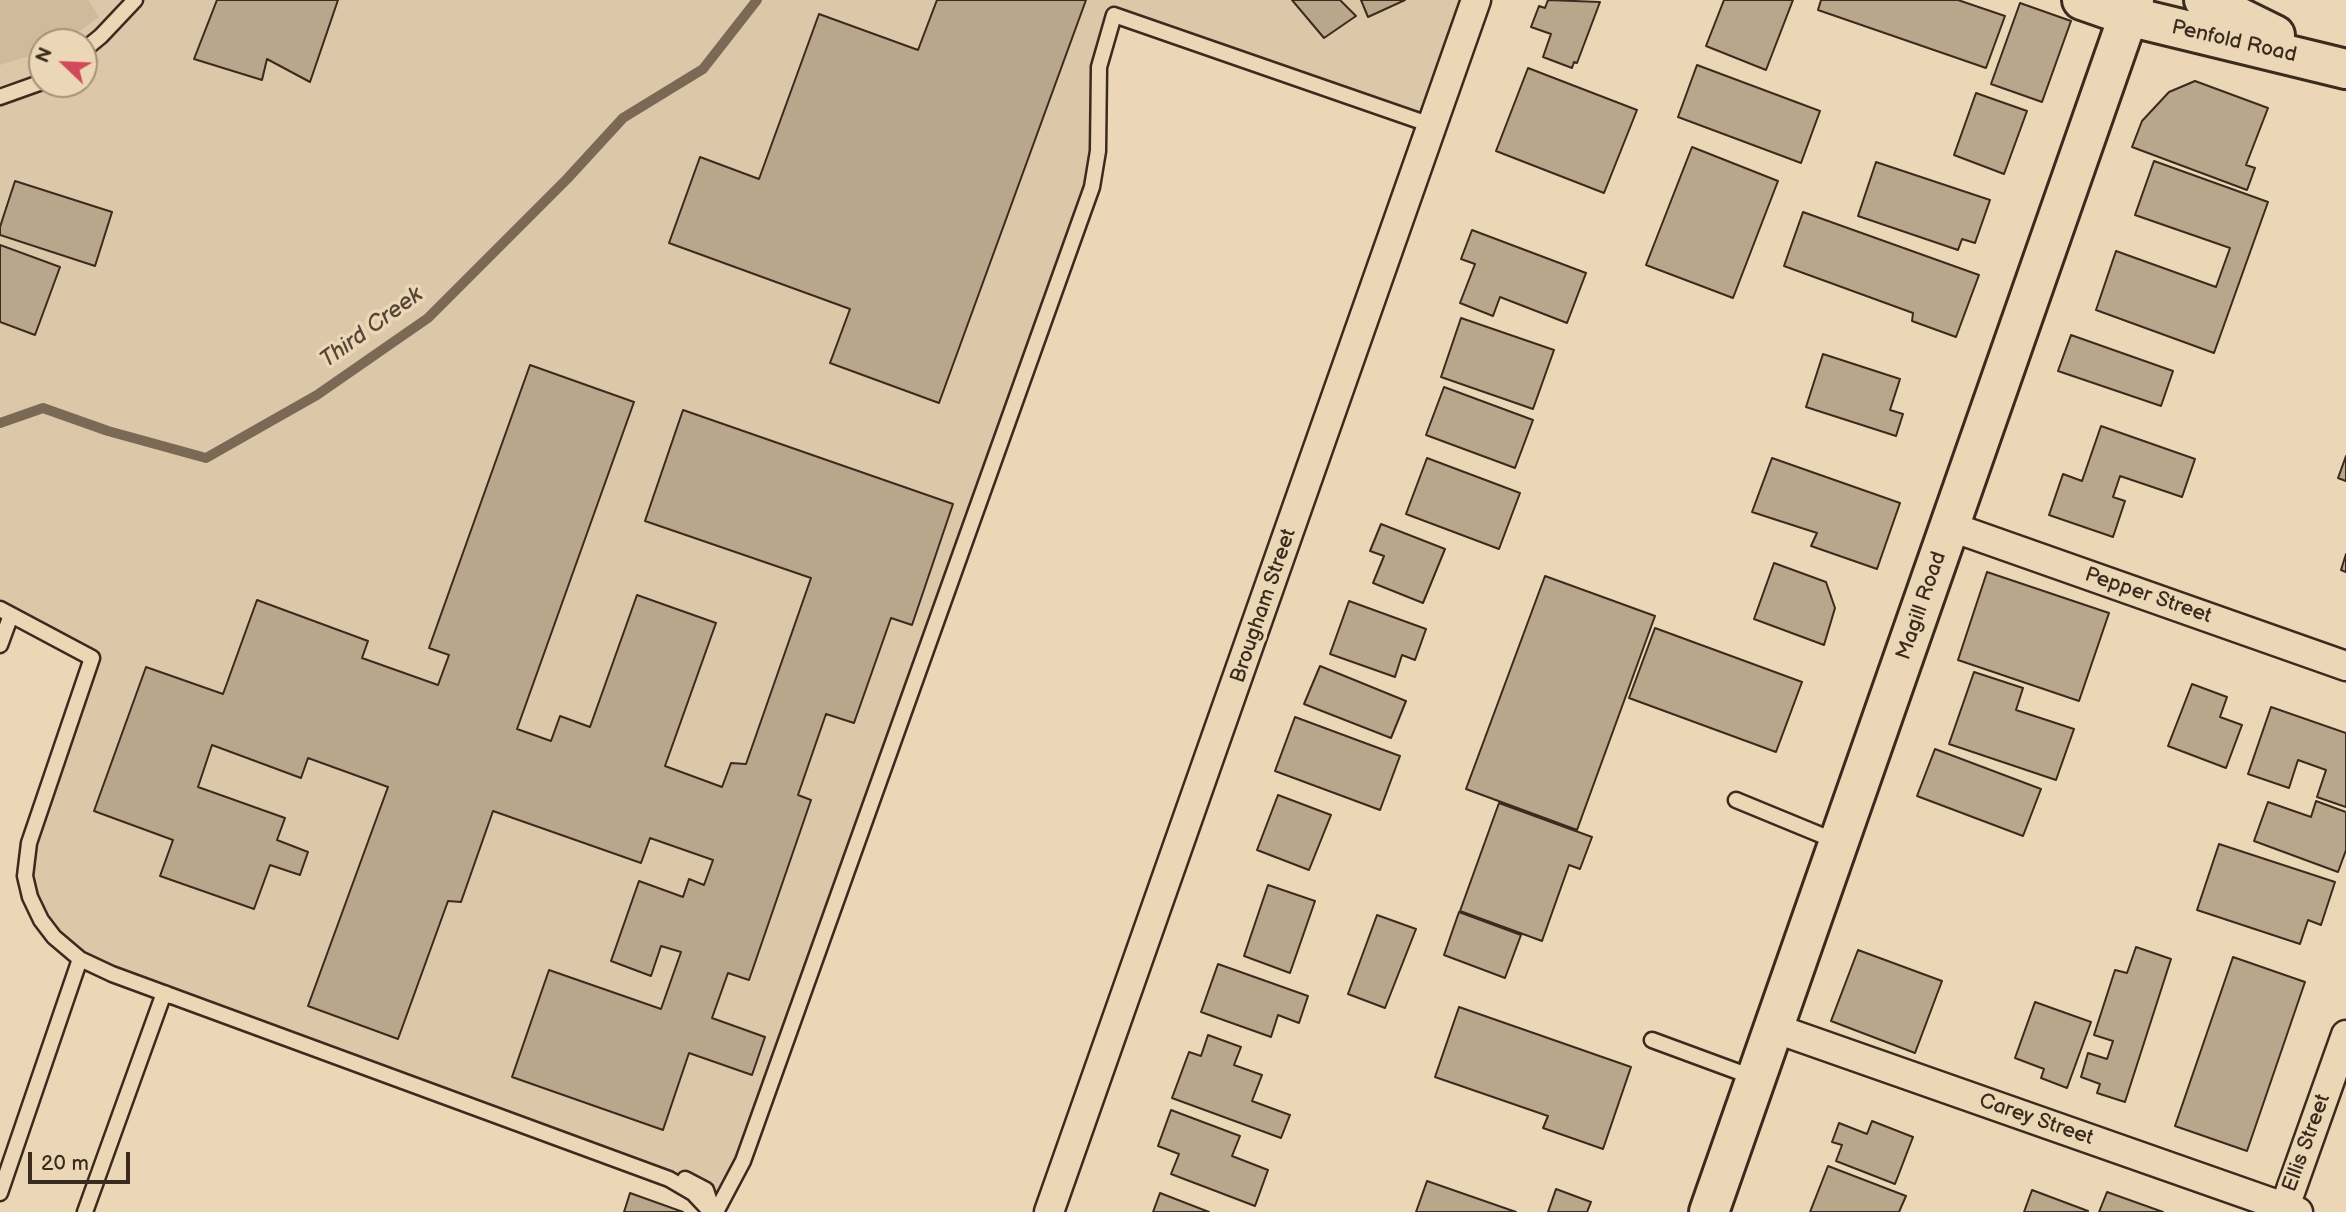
<!DOCTYPE html>
<html>
<head>
<meta charset="utf-8">
<style>
	body { margin:0 }
	#map { position:relative; width:2346px; height:1212px; overflow:hidden; background:#ebd7b5; font-family:"Balsamiq Sans",sans-serif }
	canvas { display:block }
	.north { position:absolute; left:28px; top:28px; width:70px; height:70px; box-sizing:border-box; background:#ebd7b5; border:2px solid #a59279; border-radius:50%; rotate:293deg; font-size:19px; font-weight:700; line-height:28px; text-align:center; color:#3b2a1e }
	.north::after { content:''; display:block; margin:auto; width:24px; height:32px; background:#d1495b; clip-path:polygon(50% 0,100% 100%,50% 72%,0 100%) }
	.scale { position:absolute; left:28px; top:1152px; width:102px; height:32px; box-sizing:border-box; border:4px solid #3b2a1e; border-top:0; padding-left:9px; font-size:21px; line-height:24px; white-space:nowrap; color:#3b2a1e; -webkit-text-stroke:5px #ebd7b5; paint-order:stroke }
</style>
</head>
<body>
<div id="map">
<canvas width="2346" height="1212"></canvas>
<div class="north">N</div>
<div class="scale">20 m</div>
</div>
<script>
const context = document.querySelector('canvas').getContext('2d');
context.lineJoin = 'round';
function fillPath(path, color) {
  context.fillStyle = color;
  context.fill(path, 'evenodd');
}
function stroke(path, color, width, dash) {
  context.strokeStyle = color;
  context.lineWidth = width;
  context.lineCap = dash ? 'butt' : 'round';
  context.setLineDash(dash || []);
  context.stroke(path);
}
function write(font, color, halo, rows, align = 'center') {
  context.font = font + ' "Balsamiq Sans",sans-serif';
  context.lineWidth = 7;
  context.setLineDash([]);
  context.textBaseline = 'middle';
  context.strokeStyle = halo;
  context.fillStyle = color;
  for (const [text, x, y, turn = 0] of rows) {
    context.save();
    context.translate(x, y);
    context.rotate((+turn || 0) * Math.PI / 180);
    context.textAlign = isNaN(turn) ? turn : align;
    if (halo) context.strokeText(text, 0, 0);
    context.fillText(text, 0, 0);
    context.restore();
  }
}
fillPath(new Path2D(`
	M 0,0 L 1476,0 L 1431,125 L 1115,15 L 1099,67 L 1098,151 L 743,1161 L 716,1212 L 693,1193 L 112,974 L 54,937 L 25,876 L 92,658 L 0,609 ZM 42,42 L 84,42 L 84,84 L 42,84 Z`), '#dcc8a8');
fillPath(new Path2D(`
	M 0,0 L 88,0 L 99,17 L 64,42 L 42,42 L 42,52 L 0,65 Z`), '#cfbb9c');
stroke(new Path2D(`
	M 0,423 L 43,408 L 108,431 L 206,458 L 317,395 L 428,318 L 567,179 L 623,118 L 703,69 L 757,0`), '#7b6955', 10);
const building = new Path2D(`
	M 217,0 L 338,0 L 310,82 L 267,59 L 262,80 L 194,59 Z
	M 937,0 L 1086,0 L 939,403 L 830,363 L 850,309 L 669,243 L 700,157 L 759,179 L 819,14 L 918,50 Z
	M 1292,0 L 1340,0 L 1356,16 L 1324,38 Z
	M 1361,0 L 1405,0 L 1368,17 Z
	M 1548,0 L 1600,2 L 1577,63 L 1574,62 L 1572,68 L 1543,57 L 1551,34 L 1531,27 L 1539,6 L 1545,8 Z
	M 1724,0 L 1793,0 L 1766,70 L 1706,46 Z
	M 1821,0 L 1958,0 L 2005,16 L 1986,68 L 1818,10 Z
	M 2020,3 L 2071,21 L 2042,102 L 1991,84 Z
	M 1697,65 L 1820,111 L 1801,163 L 1678,117 Z
	M 1528,68 L 1637,110 L 1604,193 L 1496,151 Z
	M 2195,81 L 2268,108 L 2246,165 L 2255,168 L 2247,190 L 2132,147 L 2142,121 L 2169,92 Z
	M 1976,93 L 2027,111 L 2004,174 L 1954,155 Z
	M 1692,147 L 1778,181 L 1733,298 L 1646,265 Z
	M 2154,161 L 2268,202 L 2214,353 L 2096,310 L 2116,251 L 2216,287 L 2230,248 L 2135,215 Z
	M 1876,162 L 1990,200 L 1975,243 L 1962,239 L 1958,250 L 1858,216 Z
	M 15,181 L 112,212 L 95,266 L 0,235 L 0,227 Z
	M 1803,212 L 1979,275 L 1956,337 L 1912,321 L 1913,313 L 1784,266 Z
	M 1472,230 L 1586,273 L 1567,323 L 1500,297 L 1493,316 L 1460,303 L 1475,264 L 1461,259 Z
	M 0,245 L 60,267 L 35,335 L 0,322 Z
	M 1461,318 L 1554,350 L 1533,409 L 1441,377 Z
	M 2071,335 L 2173,371 L 2161,406 L 2058,371 Z
	M 1823,354 L 1900,379 L 1890,410 L 1903,414 L 1896,436 L 1806,407 Z
	M 530,365 L 634,402 L 517,729 L 551,741 L 560,716 L 590,727 L 637,595 L 716,623 L 665,766 L 722,787 L 731,763 L 746,764 L 811,578 L 645,521 L 683,410 L 953,504 L 912,625 L 891,618 L 854,723 L 826,714 L 798,795 L 811,800 L 749,980 L 728,973 L 712,1018 L 765,1037 L 752,1075 L 689,1053 L 663,1130 L 512,1077 L 549,970 L 661,1009 L 681,952 L 661,946 L 651,976 L 611,961 L 639,881 L 683,897 L 689,879 L 704,885 L 713,860 L 650,838 L 641,863 L 493,811 L 461,902 L 448,901 L 398,1039 L 308,1006 L 388,787 L 308,758 L 301,778 L 212,745 L 198,787 L 285,818 L 277,840 L 308,852 L 300,875 L 270,865 L 254,909 L 160,876 L 173,840 L 94,811 L 146,667 L 223,694 L 257,600 L 368,641 L 362,658 L 438,685 L 449,655 L 429,648 Z
	M 1444,387 L 1533,420 L 1515,468 L 1426,435 Z
	M 2101,426 L 2195,459 L 2182,497 L 2120,476 L 2113,497 L 2125,501 L 2113,537 L 2049,515 L 2063,474 L 2082,481 Z
	M 2346,456 L 2346,481 L 2338,478 Z
	M 1427,458 L 1520,493 L 1499,549 L 1406,514 Z
	M 1772,458 L 1900,503 L 1877,569 L 1811,546 L 1817,533 L 1752,512 Z
	M 1381,524 L 1445,549 L 1423,603 L 1373,583 L 1384,556 L 1370,551 Z
	M 2346,554 L 2346,572 L 2341,570 Z
	M 1774,563 L 1826,582 L 1835,608 L 1824,645 L 1754,619 Z
	M 1987,572 L 2109,613 L 2079,701 L 1958,660 Z
	M 1545,576 L 1655,616 L 1577,830 L 1466,789 Z
	M 1349,601 L 1426,629 L 1415,660 L 1402,655 L 1395,677 L 1330,654 Z
	M 1655,628 L 1802,682 L 1776,752 L 1629,698 Z
	M 1320,666 L 1406,701 L 1391,738 L 1304,704 Z
	M 1974,672 L 2023,688 L 2016,710 L 2074,729 L 2056,780 L 1949,744 Z
	M 2192,684 L 2227,697 L 2220,717 L 2242,725 L 2226,768 L 2168,746 Z
	M 2271,707 L 2346,733 L 2346,807 L 2317,797 L 2326,770 L 2298,760 L 2289,788 L 2248,774 Z
	M 1295,717 L 1400,756 L 1380,810 L 1275,771 Z
	M 1935,749 L 2041,789 L 2023,836 L 1917,796 Z
	M 1278,795 L 1331,815 L 1309,870 L 1257,850 Z
	M 2316,801 L 2346,812 L 2346,850 L 2338,872 L 2254,841 L 2268,802 L 2311,817 Z
	M 1499,803 L 1592,837 L 1580,869 L 1569,865 L 1542,941 L 1460,911 Z
	M 2219,844 L 2335,882 L 2321,925 L 2308,920 L 2300,944 L 2197,910 Z
	M 1268,885 L 1315,901 L 1290,973 L 1244,956 Z
	M 1459,912 L 1521,935 L 1505,978 L 1444,955 Z
	M 1377,915 L 1416,929 L 1385,1008 L 1348,994 Z
	M 2136,947 L 2171,959 L 2125,1102 L 2097,1093 L 2100,1084 L 2081,1077 L 2088,1053 L 2107,1059 L 2113,1041 L 2094,1035 L 2115,970 L 2127,973 Z
	M 1858,950 L 1942,981 L 1915,1053 L 1831,1021 Z
	M 2233,957 L 2305,982 L 2247,1151 L 2175,1126 Z
	M 1218,964 L 1308,996 L 1299,1023 L 1278,1015 L 1271,1037 L 1201,1012 Z
	M 2035,1002 L 2091,1022 L 2067,1088 L 2041,1078 L 2044,1069 L 2015,1058 Z
	M 1459,1007 L 1631,1067 L 1603,1149 L 1543,1128 L 1548,1116 L 1435,1077 Z
	M 1208,1035 L 1241,1047 L 1234,1065 L 1262,1075 L 1252,1101 L 1290,1115 L 1281,1138 L 1172,1098 L 1189,1052 L 1201,1056 Z
	M 1171,1110 L 1240,1136 L 1232,1156 L 1268,1170 L 1255,1206 L 1171,1174 L 1179,1154 L 1158,1146 Z
	M 1872,1121 L 1913,1137 L 1895,1184 L 1836,1161 L 1842,1145 L 1832,1142 L 1839,1123 L 1867,1134 Z
	M 1828,1166 L 1906,1196 L 1899,1212 L 1810,1212 Z
	M 1427,1181 L 1516,1212 L 1416,1212 Z
	M 1556,1189 L 1591,1202 L 1587,1212 L 1548,1212 Z
	M 2032,1190 L 2088,1211 L 2088,1212 L 2024,1212 Z
	M 2107,1192 L 2163,1212 L 2099,1212 Z
	M 630,1193 L 683,1212 L 624,1212 Z
	M 1160,1193 L 1209,1212 L 1153,1212 Z`);
fillPath(building, '#baa68b');
stroke(building, '#3b2a1e', 2);
const lane = new Path2D(`
	M 84,50 L 101,36 L 135,0
	M 0,97 L 42,82
	M 0,609 L 92,658 L 29,843 L 25,876 L 30,897 L 41,920 L 54,937 L 80,959 L 112,974 L 669,1179 L 693,1193 L 711,1212
	M 0,645 L 11,615
	M 1736,800 L 1838,842
	M 1652,1040 L 1755,1078
	M 685,1179 L 706,1190 L 713,1211
	M 0,1193 L 80,959
	M 85,1212 L 164,993 L 171,996
	M 716,1212 L 743,1161 L 1092,187 L 1098,151 L 1099,67 L 1114,15 L 1431,125`);
const street = new Path2D(`
	M 1949,526 L 2346,666
	M 1774,1028 L 2298,1212
	M 1049,1212 L 1476,0
	M 2283,1212 L 2346,1035`);
const secondary = new Path2D(`
	M 2082,0 L 2128,16 L 2346,69
	M 2204,0 L 2275,35
	M 1709,1212 L 2134,0`);
stroke(lane, '#3b2a1e', 19);
stroke(street, '#3b2a1e', 33);
stroke(secondary, '#3b2a1e', 44);
stroke(lane, '#ebd7b5', 14);
stroke(street, '#ebd7b5', 28);
stroke(secondary, '#ebd7b5', 38);
write('21px', '#3b2a1e', '#ebd7b5', [
	["Penfold Road",2234,42,13],
	["Pepper Street",2148,596,19],
	["Brougham Street",1264,606,-71],
	["Magill Road",1922,606,-71],
	["Carey Street",2036,1120,19],
	["Ellis Street",2307,1143,-70]
]);
write('italic 23px', '#564435', '#ebd7b5', [
	["Third Creek",372,328,-36]
]);
</script>
</body>
</html>
